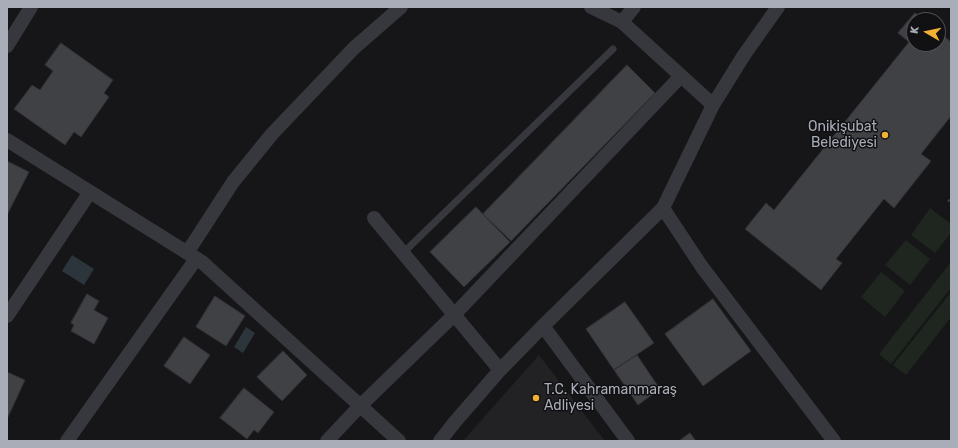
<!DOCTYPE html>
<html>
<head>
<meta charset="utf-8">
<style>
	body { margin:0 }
	#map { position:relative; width:958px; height:448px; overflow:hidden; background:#161618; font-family:Rubik,sans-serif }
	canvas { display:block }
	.frame { position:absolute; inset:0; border:8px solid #a8adb8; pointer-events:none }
	.north { position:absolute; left:906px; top:12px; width:40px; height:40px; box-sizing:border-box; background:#111113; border:1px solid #4d4f55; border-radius:50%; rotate:279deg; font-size:11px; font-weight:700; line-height:16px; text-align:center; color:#a8adb8 }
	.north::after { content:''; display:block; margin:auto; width:14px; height:18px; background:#f2b134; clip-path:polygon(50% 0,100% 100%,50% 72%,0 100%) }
</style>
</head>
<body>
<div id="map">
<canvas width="958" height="448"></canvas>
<div class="frame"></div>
<div class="north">K</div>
</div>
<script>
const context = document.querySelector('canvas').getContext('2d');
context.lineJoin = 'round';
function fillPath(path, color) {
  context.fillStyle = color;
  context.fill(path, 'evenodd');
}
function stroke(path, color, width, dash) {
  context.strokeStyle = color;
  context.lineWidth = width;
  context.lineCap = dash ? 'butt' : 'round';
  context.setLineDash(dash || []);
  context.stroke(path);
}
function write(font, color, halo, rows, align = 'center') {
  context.font = font + ' Rubik,sans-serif';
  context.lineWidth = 3;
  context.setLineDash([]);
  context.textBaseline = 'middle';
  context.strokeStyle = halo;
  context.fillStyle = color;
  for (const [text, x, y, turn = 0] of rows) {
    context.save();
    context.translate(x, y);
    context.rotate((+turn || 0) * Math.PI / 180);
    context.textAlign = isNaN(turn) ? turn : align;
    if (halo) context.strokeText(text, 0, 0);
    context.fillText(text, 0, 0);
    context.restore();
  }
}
fillPath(new Path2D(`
	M 539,355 L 605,441 L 463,441 Z`), '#222225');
fillPath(new Path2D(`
	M 930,208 L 951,224 L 951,233 L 935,253 L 911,235 Z
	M 906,240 L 930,259 L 910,285 L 885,265 Z
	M 951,262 L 951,288 L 891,364 L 879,354 Z
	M 881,272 L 905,291 L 885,317 L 861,297 Z
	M 951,292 L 951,317 L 906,375 L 893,365 Z`), '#1e261f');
fillPath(new Path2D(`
	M 72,255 L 94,269 L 84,285 L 62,271 Z
	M 246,327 L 255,333 L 243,353 L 234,347 Z`), '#2c353c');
const building = new Path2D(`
	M 915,13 L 924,20 L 914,20 L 914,44 L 938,44 L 938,31 L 951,42 L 951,116 L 921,154 L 931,161 L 894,208 L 884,199 L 836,259 L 842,263 L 821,290 L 745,229 L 766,203 L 774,210 L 909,42 L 898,33 Z
	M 61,43 L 113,80 L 104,93 L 109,97 L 81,137 L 74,132 L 65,145 L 14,109 L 32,85 L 40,90 L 53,71 L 45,65 Z
	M 627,65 L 655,93 L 511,241 L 483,214 Z
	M 7,161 L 29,172 L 7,215 Z
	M 476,207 L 510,242 L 464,287 L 430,252 Z
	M 87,294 L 99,301 L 94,310 L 108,318 L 94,344 L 71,331 L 74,325 L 71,323 Z
	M 215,296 L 245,316 L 226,346 L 196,327 Z
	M 713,299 L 751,351 L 703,386 L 665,334 Z
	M 625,302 L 654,343 L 614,370 L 586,329 Z
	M 184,337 L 210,355 L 190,384 L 164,366 Z
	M 283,351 L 307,375 L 282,401 L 257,377 Z
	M 637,355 L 660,389 L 638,405 L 614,370 Z
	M 7,372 L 25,380 L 8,417 L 7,417 Z
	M 244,388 L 274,412 L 258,433 L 254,430 L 247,439 L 220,418 Z
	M 690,433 L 696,441 L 679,441 Z`);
fillPath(building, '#404145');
stroke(building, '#303034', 1);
stroke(new Path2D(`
	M 948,200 L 951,202`), '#3d3f44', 2.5, [2, 3]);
stroke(new Path2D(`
	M 403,253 L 613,49`), '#37383d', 7);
stroke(new Path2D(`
	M 591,7 L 622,22 L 713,105
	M 622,22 L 634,7
	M 7,46 L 31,7
	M 7,140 L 202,262 L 399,441
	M 663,208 L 702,267 L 834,441
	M 374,218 L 500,370
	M 187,253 L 233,182 L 272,134 L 354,48 L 401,7
	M 7,316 L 90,192
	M 543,326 L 628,441
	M 67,441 L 196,259
	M 327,441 L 360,406 L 454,315 L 681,76
	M 440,441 L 454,423 L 500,370 L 543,326 L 663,208 L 713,105 L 744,55 L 778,7`), '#37383d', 14);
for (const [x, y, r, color] of [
	[885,135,4,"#f2b134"],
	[536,398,4,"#f2b134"]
]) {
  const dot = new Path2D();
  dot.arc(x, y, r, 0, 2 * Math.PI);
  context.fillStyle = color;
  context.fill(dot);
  stroke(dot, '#111113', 1.5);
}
write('14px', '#a8adb8', '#111113', [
	["Onikişubat",877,127],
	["Belediyesi",877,143],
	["T.C. Kahramanmaraş",544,390,"left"],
	["Adliyesi",544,406,"left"]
], 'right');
</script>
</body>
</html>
